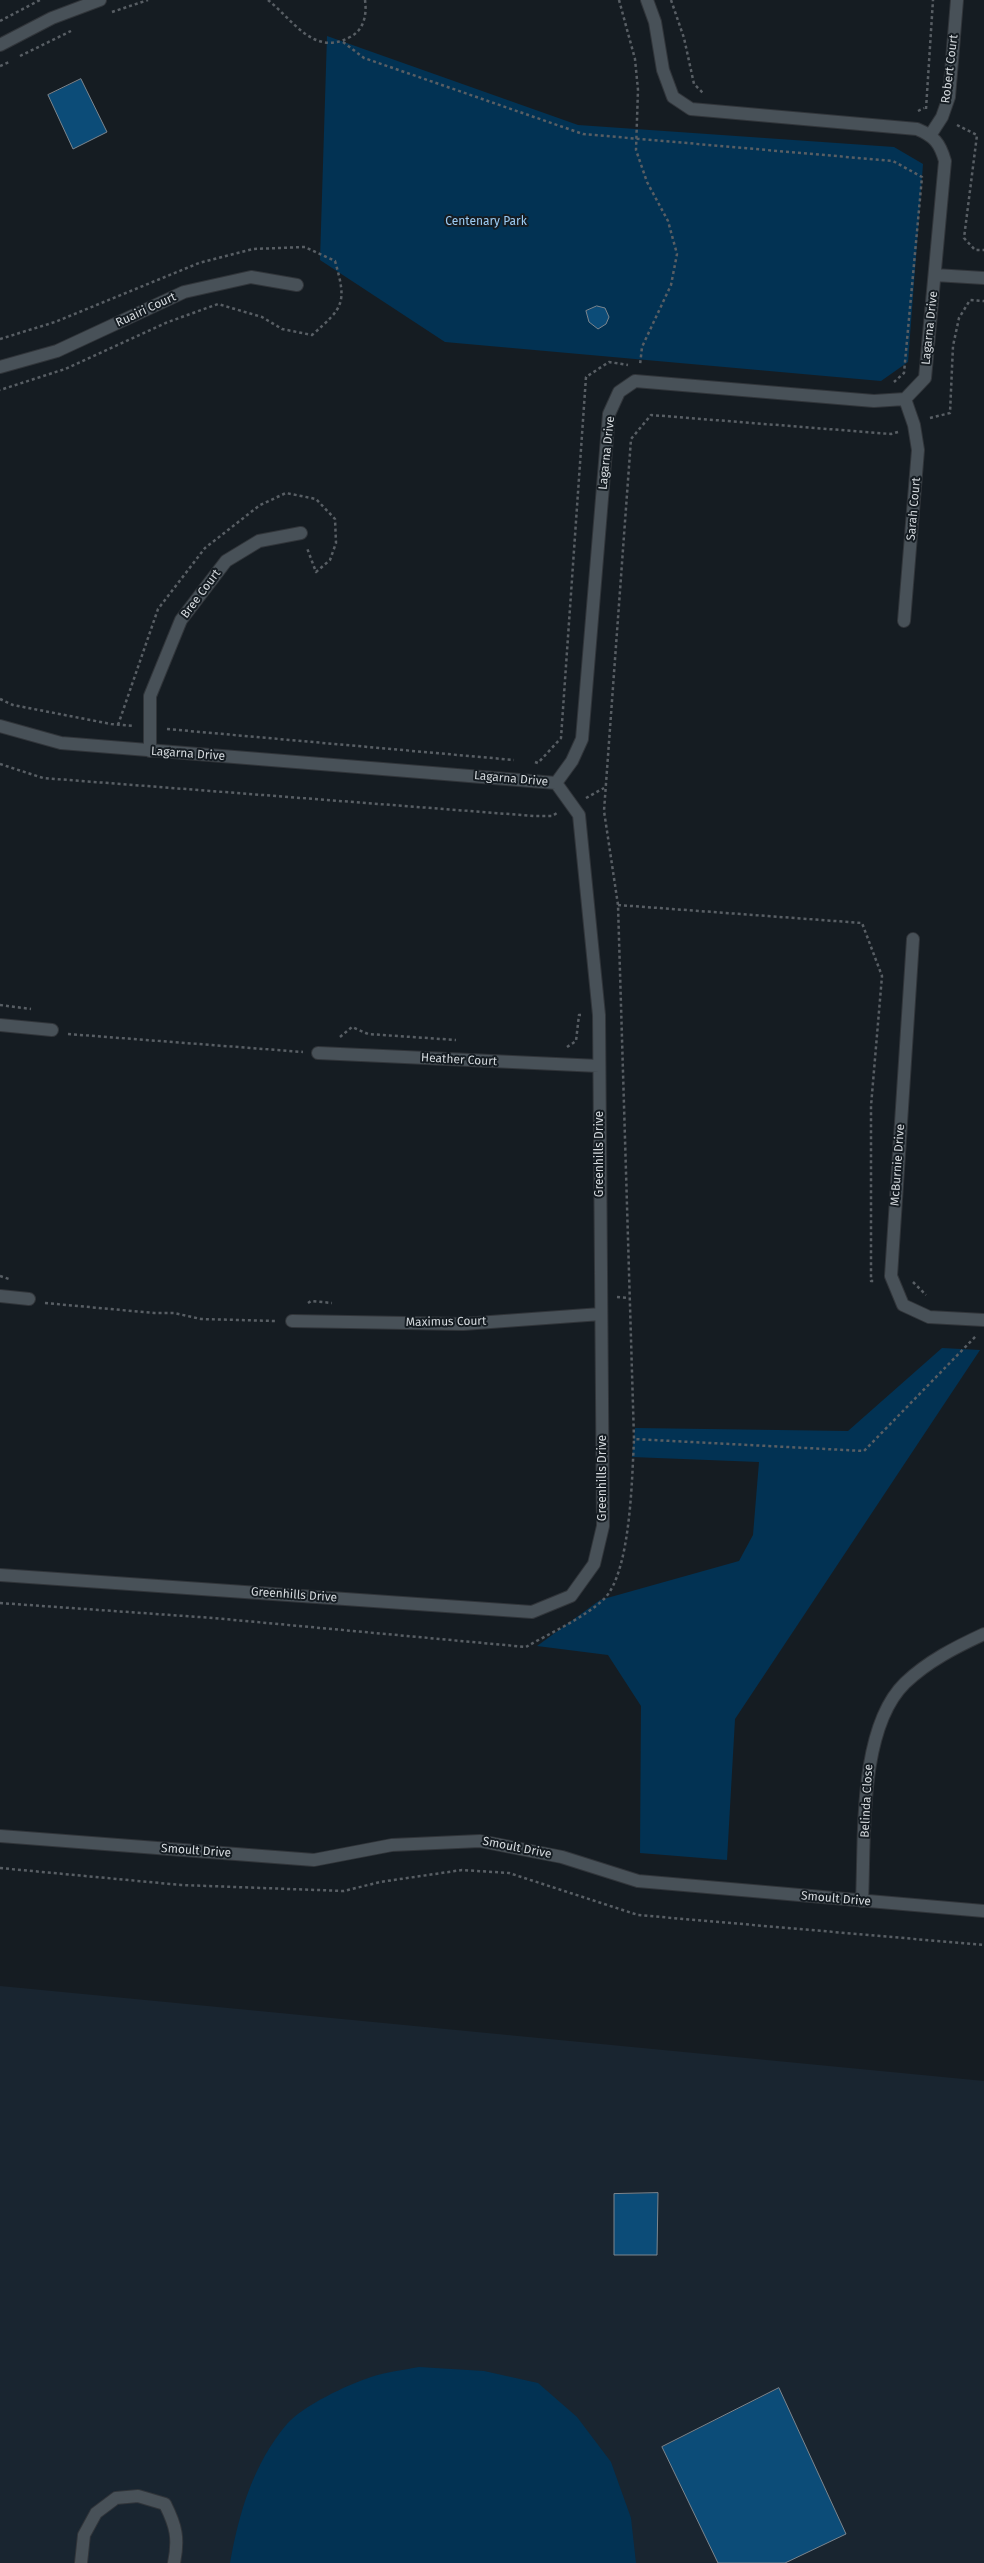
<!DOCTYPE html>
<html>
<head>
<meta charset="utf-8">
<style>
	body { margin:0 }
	canvas { display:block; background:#151c22 }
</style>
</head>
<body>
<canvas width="984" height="2563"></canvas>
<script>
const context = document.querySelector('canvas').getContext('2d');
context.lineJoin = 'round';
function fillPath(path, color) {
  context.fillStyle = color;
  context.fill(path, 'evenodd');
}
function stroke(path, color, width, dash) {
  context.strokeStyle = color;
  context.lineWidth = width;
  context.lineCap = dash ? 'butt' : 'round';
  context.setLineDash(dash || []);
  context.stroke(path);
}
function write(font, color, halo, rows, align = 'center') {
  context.font = font + ' "Fira Sans",sans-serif';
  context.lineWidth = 4;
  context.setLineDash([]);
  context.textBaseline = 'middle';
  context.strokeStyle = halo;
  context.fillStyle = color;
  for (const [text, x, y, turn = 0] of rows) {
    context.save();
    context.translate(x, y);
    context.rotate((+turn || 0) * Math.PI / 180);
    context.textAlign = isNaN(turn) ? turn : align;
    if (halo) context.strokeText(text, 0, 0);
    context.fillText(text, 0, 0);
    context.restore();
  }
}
fillPath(new Path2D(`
	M 0,1986 L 984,2081 L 984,2563 L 0,2563 Z`), '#192530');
fillPath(new Path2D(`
	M 327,36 L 578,125 L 894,147 L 923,164 L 908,362 L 881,381 L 445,342 L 320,260 Z
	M 942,1348 L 980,1350 L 735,1719 L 727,1860 L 640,1853 L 641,1706 L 608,1655 L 537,1646 L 600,1600 L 739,1561 L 753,1535 L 759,1462 L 632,1457 L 635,1428 L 848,1431 Z
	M 419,2367 L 484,2371 L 538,2383 L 577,2417 L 611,2462 L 631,2518 L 636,2563 L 230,2563 C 239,2513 253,2464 287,2424 C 304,2405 347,2385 371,2377 C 386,2372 403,2370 419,2367 Z`), '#023253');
const building = new Path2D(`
	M 81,79 L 107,132 L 73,149 L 48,95 Z
	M 597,306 L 605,308 L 609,317 L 606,324 L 598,329 L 589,322 L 586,311 Z
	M 658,2193 L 657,2255 L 614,2255 L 614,2194 Z
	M 779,2388 L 846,2534 L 785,2563 L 718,2563 L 662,2447 Z`);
fillPath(building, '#0c4c78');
stroke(building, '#7d868e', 1);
const minor = new Path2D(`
	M 0,45 L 52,18 L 100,0
	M 931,134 L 942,117 L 949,97 L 957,0
	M 935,275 L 984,278
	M 0,367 L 57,351 L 184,292 L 251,277 L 297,285
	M 904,621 L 918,450 L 914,425 L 905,399
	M 0,726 L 61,743 L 556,783 L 572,761 L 582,739 L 609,414 L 619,392 L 635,381 L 874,401 L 905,399 L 925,378 L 945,161 C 940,143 934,136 917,129 L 691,109 L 673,97 L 663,70 L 655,22 L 647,0
	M 150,751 L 150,696 L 181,620 L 226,561 L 259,541 L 301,533
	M 913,939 L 891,1276 L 903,1305 L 929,1317 L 984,1320
	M 0,1025 L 52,1030
	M 318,1053 L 599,1066
	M 0,1296 L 29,1299
	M 292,1321 L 463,1324 L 601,1314
	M 0,1575 L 532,1612 L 571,1596 L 594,1564 L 603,1526 L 599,1015 L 579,815 L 556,783
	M 0,1836 L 314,1860 L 392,1845 L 480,1841 L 562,1857 L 638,1881 L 984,1911
	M 862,1901 C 865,1839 858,1729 905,1683 C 928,1661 956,1647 984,1634
	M 81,2563 L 84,2535 L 96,2513 L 116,2498 L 138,2496 L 165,2504 C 176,2526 179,2538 174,2563`);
stroke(minor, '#31353a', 14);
stroke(new Path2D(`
	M 268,0 C 293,20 314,57 350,37 C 364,30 367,15 365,0
	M 619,0 L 635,59 L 638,90 L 636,150 L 647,182 L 668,221 L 677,254 L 671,285 L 642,347 L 640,365
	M 671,0 L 684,38 L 694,84 L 703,93
	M 112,12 L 148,0
	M 0,21 L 40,0
	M 343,42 L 364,58 L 583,134 L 893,161 L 922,177 L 904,373 L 894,382
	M 20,56 L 71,31
	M 0,66 L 9,62
	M 926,109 L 933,0
	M 918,111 L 924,108
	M 957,125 L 977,135 L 964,238 L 975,250 L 984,250
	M 0,339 L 55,322 L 199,263 L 253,249 L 305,247 L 335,261 C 347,303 344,307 312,335 L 282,329 L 262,317 L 218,304 L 168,322 L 65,369 L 0,390
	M 930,418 L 950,413 L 953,346 L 959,318 L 970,300 L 984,301
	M 898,432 L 891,434 L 651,415 L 631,439 L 604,811 L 618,905 L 634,1439 L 864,1451 L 976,1336
	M 0,699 L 13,705 L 111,724 L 134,726
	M 118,725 L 158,609 L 205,548 L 260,505 L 286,493 L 316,499 L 335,519 L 336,543 L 330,560 L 316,572 L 307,548
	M 167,729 L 514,760
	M 535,762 L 538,763 L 561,738 L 586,377 L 609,362 L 628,365
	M 0,764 L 43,778 L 534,816 L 552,816 L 557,813
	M 586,798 L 604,788
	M 618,905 L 862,923 L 882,976 L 871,1106 L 871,1281 L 876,1281
	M 0,1005 L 31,1009
	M 68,1034 L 303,1052
	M 340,1037 L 352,1027 L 368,1034 L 456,1040
	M 567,1047 L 576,1041 L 579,1015 L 581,1015
	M 0,1276 L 9,1279
	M 913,1282 L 926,1295
	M 617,1297 L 628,1298
	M 45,1303 L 154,1313 L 174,1313 L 201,1319 L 275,1321
	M 308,1303 L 311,1301 L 332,1303
	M 0,1603 L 213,1618 L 526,1647 C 550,1633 584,1618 604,1599 C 631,1572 632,1476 634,1439
	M 0,1868 L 181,1885 L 344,1891 L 380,1882 L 462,1870 L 509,1873 L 638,1915 L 984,1945`), '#585e64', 2.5, [3, 3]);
stroke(minor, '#485158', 12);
write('12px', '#d4d9dd', '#151c22', [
	["Robert Court",950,69,-83],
	["Ruairi Court",146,310,-25],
	["Lagarna Drive",930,328,-84],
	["Lagarna Drive",607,453,-84],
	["Sarah Court",914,509,-85],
	["Bree Court",201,594,-53],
	["Lagarna Drive",188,754,4],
	["Lagarna Drive",511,779,5],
	["Heather Court",459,1060,3],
	["Greenhills Drive",600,1154,-90],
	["McBurnie Drive",898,1165,-86],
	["Maximus Court",446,1322,-1],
	["Greenhills Drive",603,1478,-90],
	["Greenhills Drive",294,1595,4],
	["Belinda Close",867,1801,-87],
	["Smoult Drive",517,1848,11],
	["Smoult Drive",196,1851,4],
	["Smoult Drive",836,1899,5]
]);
write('12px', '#9ccbf3', '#151c22', [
	["Centenary Park",486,222]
]);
</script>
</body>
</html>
